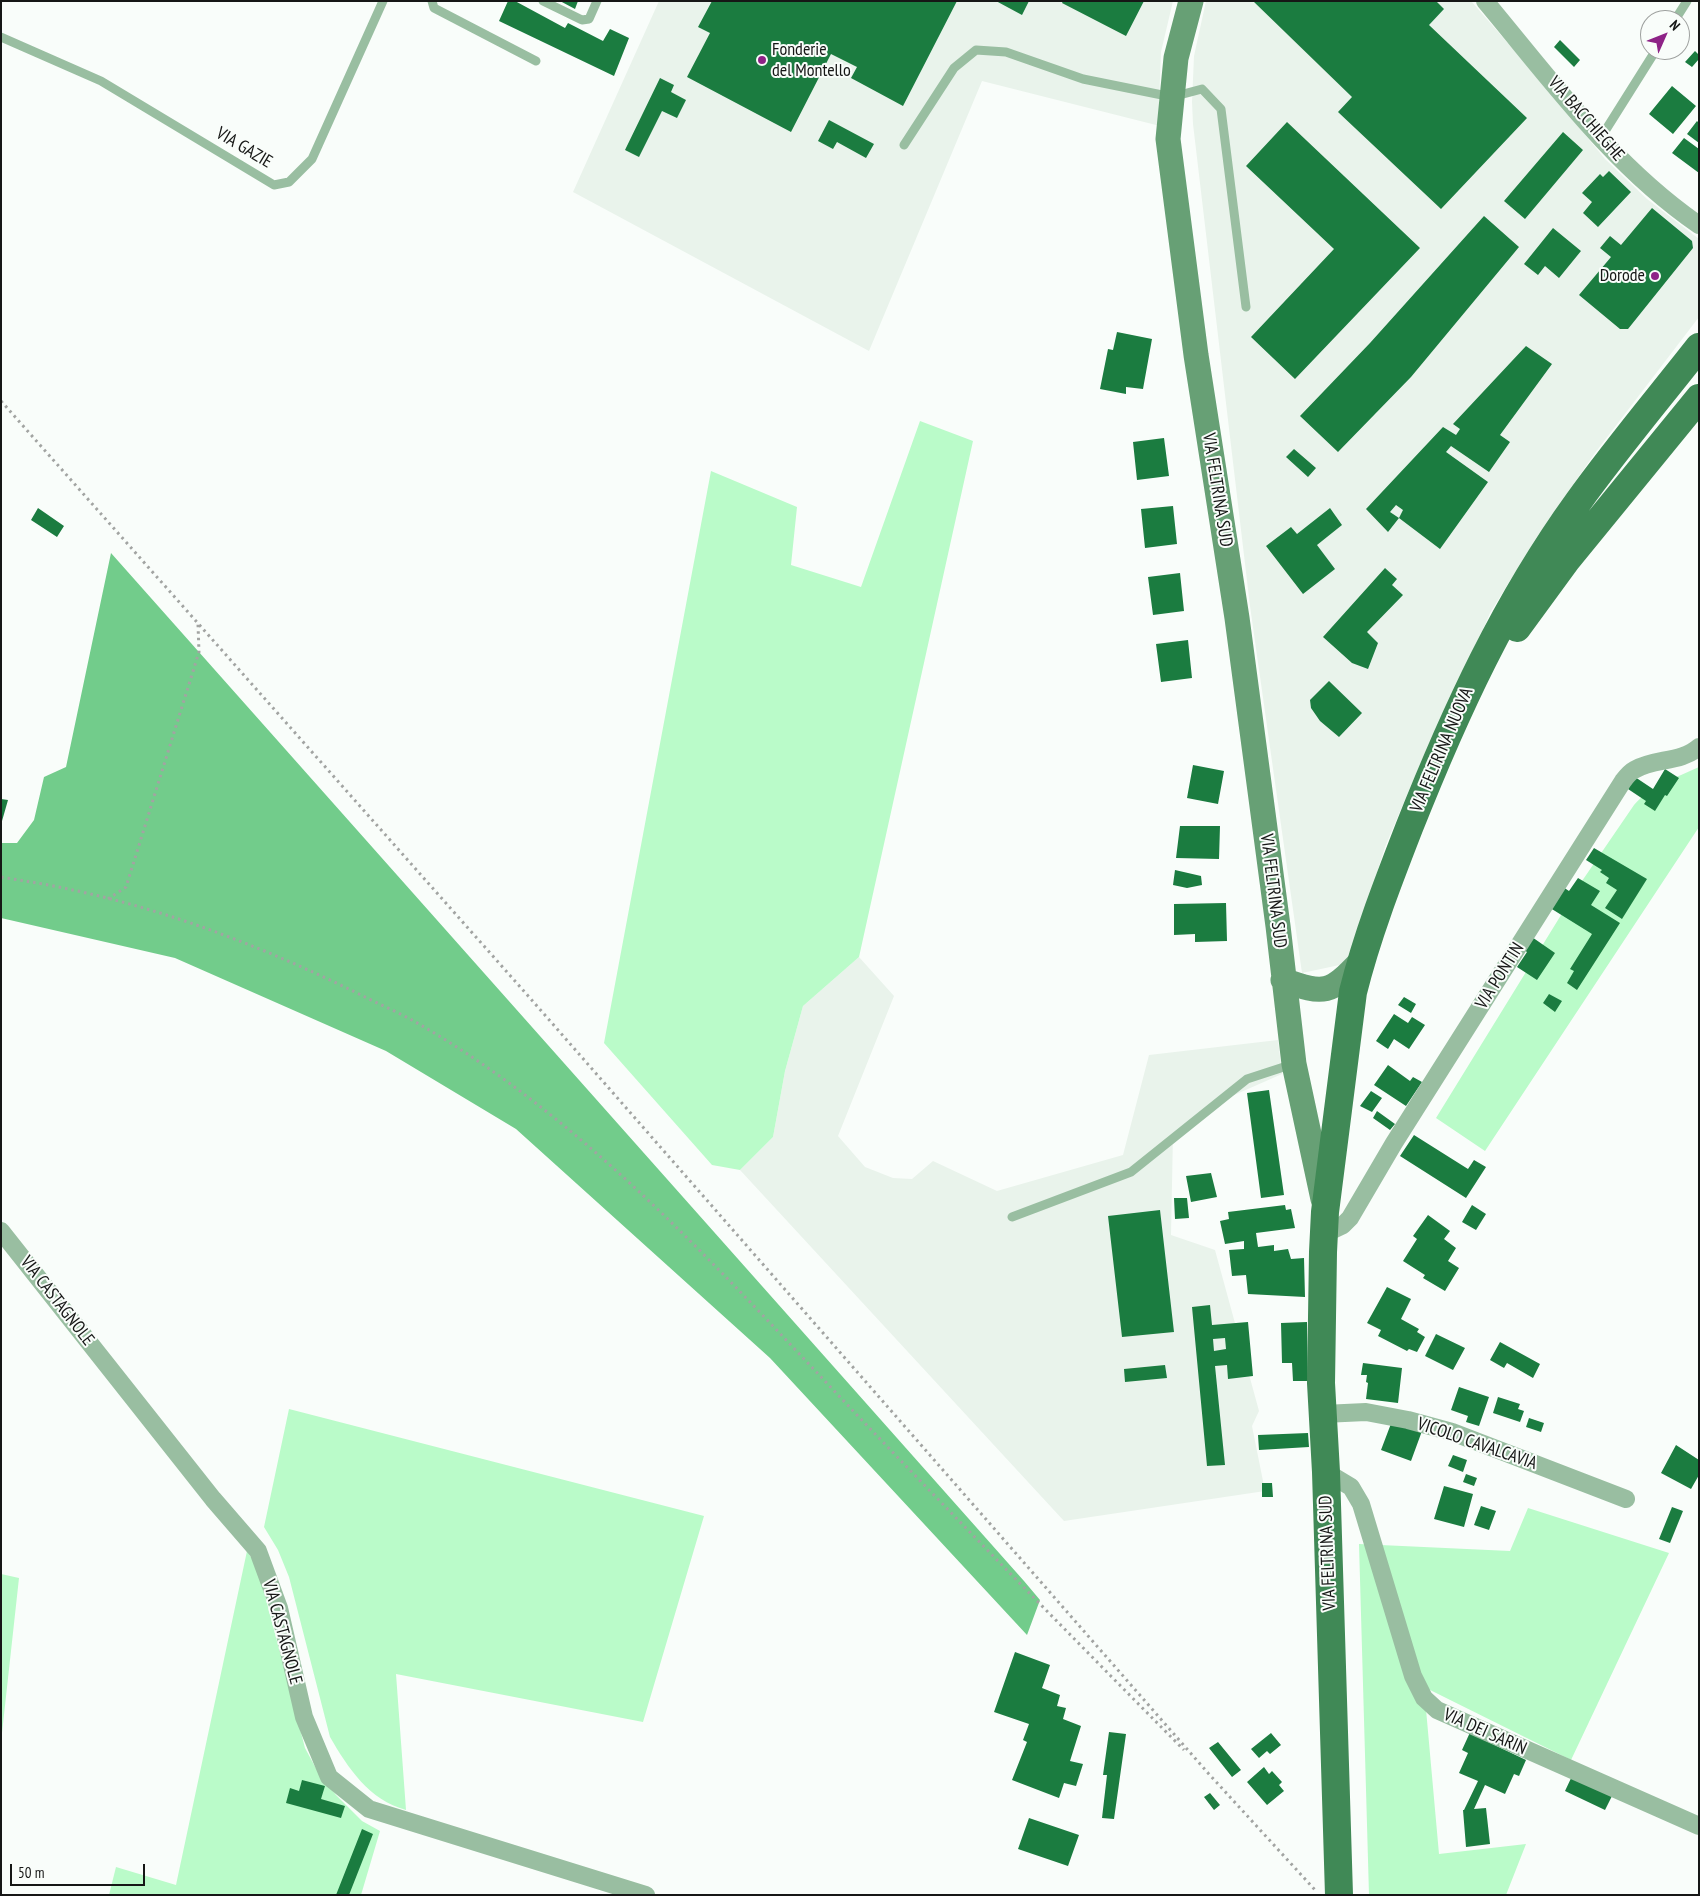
<!DOCTYPE html>
<html>
<head>
<meta charset="utf-8">
<style>
	body { margin:0 }
	#map { position:relative; width:1700px; height:1896px; overflow:hidden; background:#f9fdfa; font-family:"PT Sans Narrow",sans-serif }
	canvas { display:block }
	.frame { position:absolute; inset:0; border:2px solid #161716; pointer-events:none }
	.north { position:absolute; left:1640px; top:10px; width:50px; height:50px; box-sizing:border-box; background:#f9fdfa; border:1px solid #9ea19f; border-radius:50%; rotate:46deg; font-size:14px; font-weight:700; line-height:20px; text-align:center; color:#161716 }
	.north::after { content:''; display:block; margin:auto; width:18px; height:22px; background:#8e2387; clip-path:polygon(50% 0,100% 100%,50% 72%,0 100%) }
	.scale { position:absolute; left:10px; top:1864px; width:135px; height:22px; box-sizing:border-box; border:2px solid #161716; border-top:0; padding-left:6px; font-size:15px; line-height:18px; white-space:nowrap; color:#161716; -webkit-text-stroke:4px #f9fdfa; paint-order:stroke }
</style>
</head>
<body>
<div id="map">
<canvas width="1700" height="1896"></canvas>
<div class="frame"></div>
<div class="north">N</div>
<div class="scale">50 m</div>
</div>
<script>
const context = document.querySelector('canvas').getContext('2d');
context.lineJoin = 'round';
function fillPath(path, color) {
  context.fillStyle = color;
  context.fill(path, 'evenodd');
}
function stroke(path, color, width, dash) {
  context.strokeStyle = color;
  context.lineWidth = width;
  context.lineCap = dash ? 'butt' : 'round';
  context.setLineDash(dash || []);
  context.stroke(path);
}
function write(font, color, halo, rows, align = 'center') {
  context.font = font + ' "PT Sans Narrow",sans-serif';
  context.lineWidth = 4;
  context.setLineDash([]);
  context.textBaseline = 'middle';
  context.strokeStyle = halo;
  context.fillStyle = color;
  for (const [text, x, y, turn = 0] of rows) {
    context.save();
    context.translate(x, y);
    context.rotate((+turn || 0) * Math.PI / 180);
    context.textAlign = isNaN(turn) ? turn : align;
    if (halo) context.strokeText(text, 0, 0);
    context.fillText(text, 0, 0);
    context.restore();
  }
}
fillPath(new Path2D(`
	M 659,1 L 1173,1 L 1161,52 L 1159,103 L 1160,126 L 982,81 L 869,351 L 573,192 Z
	M 1206,1 L 1471,1 L 1535,74 L 1605,159 L 1647,199 L 1699,239 L 1699,317 L 1595,453 L 1535,540 L 1490,613 L 1469,663 L 1426,750 L 1385,847 L 1349,963 L 1302,973 L 1250,606 L 1193,124 L 1192,102 L 1194,56 Z
	M 859,957 L 894,996 L 838,1136 L 865,1167 L 893,1178 L 912,1179 L 933,1161 L 997,1191 L 1123,1155 L 1149,1055 L 1278,1040 L 1282,1074 L 1232,1096 L 1173,1134 L 1171,1235 L 1215,1250 L 1259,1411 L 1252,1426 L 1265,1491 L 1064,1521 L 740,1170 L 773,1137 L 785,1071 L 803,1006 Z`), '#e9f3eb');
fillPath(new Path2D(`
	M 920,421 L 973,441 L 859,957 L 803,1006 L 785,1071 L 773,1137 L 740,1170 L 712,1165 L 604,1043 L 711,471 L 797,507 L 791,565 L 861,587 Z
	M 1699,767 L 1699,827 L 1485,1151 L 1436,1118 L 1582,881 L 1634,805 C 1651,786 1675,778 1699,767 Z
	M 289,1409 L 704,1516 L 643,1722 L 396,1674 L 406,1810 C 369,1800 348,1768 330,1737 L 289,1577 L 278,1550 L 264,1527 Z
	M 1528,1508 L 1669,1553 L 1571,1760 L 1424,1687 L 1439,1854 L 1526,1844 L 1506,1895 L 1369,1895 L 1359,1544 L 1510,1551 Z
	M 247,1551 L 254,1562 L 262,1584 L 305,1748 L 319,1774 L 336,1795 L 362,1821 L 380,1831 L 361,1895 L 109,1895 L 116,1867 L 176,1885 Z
	M 1,1574 L 19,1578 L 1,1742 Z`), '#bafbc9');
fillPath(new Path2D(`
	M 111,553 L 1024,1581 L 1040,1600 L 1027,1635 L 770,1358 L 516,1129 L 386,1051 L 175,958 L 1,918 L 1,843 L 17,843 L 34,820 L 44,777 L 66,767 Z`), '#72cc8b');
fillPath(new Path2D(`
	M 508,1 L 515,1 L 565,28 L 568,23 L 603,41 L 610,29 L 629,38 L 614,76 L 499,21 Z
	M 560,1 L 578,1 L 575,9 Z
	M 712,1 L 957,1 L 903,106 L 851,78 L 857,67 L 831,54 L 791,132 L 687,77 L 710,33 L 698,27 Z
	M 996,1 L 1029,1 L 1022,15 Z
	M 1063,1 L 1144,1 L 1126,36 L 1062,3 Z
	M 1253,1 L 1436,1 L 1444,9 L 1429,25 L 1527,118 L 1441,209 L 1338,112 L 1352,97 Z
	M 1560,40 L 1580,60 L 1574,67 L 1554,47 Z
	M 1695,51 L 1699,55 L 1699,59 L 1692,67 L 1685,62 Z
	M 660,78 L 674,85 L 671,92 L 686,100 L 677,118 L 662,111 L 639,157 L 625,150 Z
	M 1672,86 L 1696,106 L 1673,134 L 1649,114 Z
	M 829,120 L 874,144 L 866,158 L 837,142 L 833,149 L 818,141 Z
	M 1697,121 L 1699,123 L 1699,143 L 1687,134 Z
	M 1287,122 L 1420,248 L 1295,379 L 1251,337 L 1334,249 L 1246,166 Z
	M 1563,132 L 1583,150 L 1525,219 L 1504,201 Z
	M 1684,138 L 1699,149 L 1699,173 L 1672,153 Z
	M 1609,171 L 1631,192 L 1598,227 L 1583,213 L 1592,202 L 1582,193 L 1600,174 L 1603,177 Z
	M 1652,208 L 1692,241 L 1693,248 L 1628,329 L 1620,329 L 1579,295 L 1611,257 L 1600,248 L 1610,236 L 1621,245 Z
	M 1484,216 L 1519,247 L 1411,377 L 1338,452 L 1300,416 L 1370,343 Z
	M 1553,228 L 1581,251 L 1559,278 L 1545,266 L 1538,275 L 1524,264 Z
	M 1117,332 L 1152,339 L 1143,389 L 1126,387 L 1126,394 L 1100,389 L 1108,349 L 1113,350 Z
	M 1526,346 L 1552,364 L 1500,435 L 1510,442 L 1489,472 L 1451,446 L 1446,452 L 1488,482 L 1440,549 L 1399,518 L 1403,510 L 1396,505 L 1390,512 L 1399,518 L 1388,532 L 1366,509 L 1443,427 L 1456,435 L 1460,429 L 1453,424 Z
	M 1164,438 L 1169,476 L 1137,480 L 1133,442 Z
	M 1294,449 L 1316,468 L 1308,477 L 1286,457 Z
	M 1173,506 L 1177,544 L 1145,548 L 1141,509 Z
	M 38,508 L 64,526 L 57,537 L 31,520 Z
	M 1330,508 L 1342,525 L 1317,545 L 1335,569 L 1303,594 L 1266,546 L 1291,527 L 1297,534 Z
	M 1385,568 L 1397,579 L 1392,585 L 1403,595 L 1367,632 L 1378,643 L 1368,669 L 1352,663 L 1323,637 Z
	M 1180,573 L 1184,611 L 1153,615 L 1148,577 Z
	M 1188,640 L 1192,678 L 1161,682 L 1156,644 Z
	M 1329,681 L 1362,713 L 1339,737 L 1320,721 L 1311,708 L 1310,700 Z
	M 1193,765 L 1224,771 L 1218,804 L 1187,798 Z
	M 1665,769 L 1679,778 L 1667,796 L 1665,795 L 1655,811 L 1644,804 L 1646,801 L 1628,789 L 1635,777 L 1653,789 Z
	M 1,799 L 8,800 L 2,821 L 1,821 Z
	M 1180,826 L 1220,826 L 1219,859 L 1176,858 Z
	M 1594,848 L 1647,879 L 1622,919 L 1605,908 L 1617,890 L 1606,883 L 1609,878 L 1600,872 L 1602,870 L 1586,860 Z
	M 1175,870 L 1201,876 L 1202,885 L 1187,888 L 1173,885 Z
	M 1578,878 L 1600,891 L 1591,905 L 1620,923 L 1577,990 L 1567,983 L 1574,971 L 1570,969 L 1592,934 L 1547,906 L 1560,885 L 1569,891 Z
	M 1226,903 L 1227,941 L 1195,942 L 1195,934 L 1174,935 L 1174,904 Z
	M 1529,935 L 1555,953 L 1537,980 L 1517,967 L 1527,952 L 1521,948 Z
	M 1549,994 L 1562,1001 L 1555,1012 L 1543,1003 Z
	M 1404,997 L 1416,1004 L 1411,1013 L 1398,1005 Z
	M 1394,1014 L 1408,1023 L 1412,1017 L 1425,1025 L 1409,1049 L 1394,1039 L 1388,1049 L 1376,1041 Z
	M 1388,1065 L 1410,1081 L 1413,1077 L 1422,1082 L 1406,1106 L 1374,1085 Z
	M 1269,1090 L 1284,1195 L 1261,1198 L 1247,1093 Z
	M 1371,1091 L 1382,1098 L 1372,1112 L 1360,1106 Z
	M 1377,1111 L 1395,1124 L 1390,1130 L 1373,1118 Z
	M 1414,1135 L 1468,1169 L 1474,1160 L 1486,1167 L 1466,1198 L 1400,1156 Z
	M 1211,1173 L 1217,1197 L 1191,1202 L 1186,1176 Z
	M 1174,1198 L 1187,1198 L 1189,1218 L 1175,1219 Z
	M 1285,1205 L 1286,1210 L 1291,1209 L 1295,1228 L 1256,1233 L 1258,1247 L 1274,1245 L 1274,1251 L 1288,1249 L 1291,1259 L 1304,1258 L 1305,1297 L 1248,1294 L 1246,1275 L 1232,1276 L 1229,1250 L 1244,1249 L 1244,1241 L 1225,1244 L 1220,1221 L 1229,1219 L 1228,1212 Z
	M 1472,1205 L 1486,1214 L 1476,1230 L 1462,1222 Z
	M 1160,1210 L 1174,1332 L 1122,1337 L 1108,1216 Z
	M 1428,1215 L 1450,1231 L 1444,1239 L 1456,1248 L 1448,1261 L 1459,1268 L 1445,1291 L 1423,1278 L 1425,1275 L 1403,1261 L 1417,1239 L 1413,1236 Z
	M 1387,1287 L 1411,1299 L 1401,1319 L 1419,1329 L 1417,1332 L 1425,1337 L 1417,1352 L 1409,1349 L 1407,1351 L 1378,1336 L 1381,1330 L 1367,1323 Z
	M 1210,1305 L 1212,1325 L 1248,1322 L 1253,1376 L 1228,1379 L 1227,1365 L 1215,1366 L 1225,1465 L 1207,1466 L 1192,1307 ZM 1225,1338 L 1226,1349 L 1214,1351 L 1213,1339 Z
	M 1307,1322 L 1308,1381 L 1293,1381 L 1292,1363 L 1282,1363 L 1281,1323 Z
	M 1436,1334 L 1465,1348 L 1453,1370 L 1425,1356 Z
	M 1500,1342 L 1540,1364 L 1533,1378 L 1507,1363 L 1504,1368 L 1490,1360 Z
	M 1363,1363 L 1402,1368 L 1398,1403 L 1366,1399 L 1368,1383 L 1366,1382 L 1367,1375 L 1361,1375 Z
	M 1165,1365 L 1167,1378 L 1125,1382 L 1124,1369 Z
	M 1459,1387 L 1489,1397 L 1479,1426 L 1466,1422 L 1468,1416 L 1451,1410 Z
	M 1498,1397 L 1520,1404 L 1518,1409 L 1524,1411 L 1520,1422 L 1493,1413 Z
	M 1529,1418 L 1544,1423 L 1541,1432 L 1526,1427 Z
	M 1392,1421 L 1422,1431 L 1411,1461 L 1381,1450 Z
	M 1308,1433 L 1309,1447 L 1259,1450 L 1258,1435 Z
	M 1676,1445 L 1699,1460 L 1699,1475 L 1691,1489 L 1661,1473 Z
	M 1453,1455 L 1467,1460 L 1463,1472 L 1448,1466 Z
	M 1466,1474 L 1477,1478 L 1474,1486 L 1463,1482 Z
	M 1262,1483 L 1272,1483 L 1273,1497 L 1262,1497 Z
	M 1444,1486 L 1473,1494 L 1464,1527 L 1434,1519 Z
	M 1481,1506 L 1496,1511 L 1489,1530 L 1474,1525 Z
	M 1672,1507 L 1683,1511 L 1670,1543 L 1659,1539 Z
	M 1015,1652 L 1050,1665 L 1042,1688 L 1060,1695 L 1057,1706 L 1066,1708 L 1063,1719 L 1081,1726 L 1070,1761 L 1083,1764 L 1076,1786 L 1064,1783 L 1059,1798 L 1012,1780 L 1027,1742 L 1023,1740 L 1029,1724 L 994,1712 Z
	M 1472,1728 L 1484,1740 L 1526,1760 L 1519,1776 L 1514,1774 L 1505,1794 L 1485,1785 L 1474,1809 L 1486,1808 L 1490,1844 L 1466,1847 L 1463,1810 L 1464,1810 L 1478,1781 L 1459,1773 L 1468,1753 L 1462,1750 Z
	M 1109,1732 L 1126,1734 L 1114,1819 L 1102,1818 L 1107,1775 L 1103,1775 Z
	M 1271,1733 L 1281,1745 L 1270,1754 L 1267,1751 L 1259,1758 L 1251,1749 Z
	M 1218,1742 L 1241,1770 L 1232,1777 L 1209,1748 Z
	M 1264,1767 L 1269,1774 L 1272,1771 L 1282,1782 L 1279,1785 L 1284,1791 L 1267,1805 L 1247,1782 Z
	M 1573,1774 L 1613,1794 L 1605,1810 L 1565,1791 Z
	M 302,1780 L 325,1786 L 321,1799 L 345,1806 L 341,1818 L 286,1803 L 290,1788 L 299,1791 Z
	M 1210,1793 L 1220,1805 L 1214,1810 L 1204,1797 Z
	M 1029,1818 L 1079,1835 L 1068,1866 L 1018,1849 Z
	M 362,1829 L 373,1834 L 349,1895 L 336,1895 Z`), '#1b7c40');
stroke(new Path2D(`
	M 1,401 L 530,998 L 1208,1773 L 1316,1891
	M 1,877 C 24,881 46,884 68,889 C 170,910 273,951 365,997 C 383,1006 402,1014 419,1024 C 590,1123 723,1274 857,1415 C 965,1528 1074,1639 1184,1750
	M 108,899 L 126,887 L 199,652 L 198,624`), '#a2a4a2', 3, [2.5, 4]);
stroke(new Path2D(`
	M 432,1 L 434,8 L 536,61
	M 543,1 L 582,20 L 589,19 L 597,1
	M 1675,20 L 1687,1
	M 1,37 L 101,81 L 274,185 L 289,182 L 312,159 L 383,1
	M 1600,139 L 1656,50
	M 904,145 L 954,68 L 976,50 L 1006,52 L 1083,79 L 1172,97 L 1202,89 L 1221,109 L 1246,307
	M 1012,1217 L 1131,1172 L 1247,1079 L 1293,1064`), '#99bea1', 9);
stroke(new Path2D(`
	M 1485,1 C 1551,80 1613,166 1699,225
	M 1,1231 L 213,1499 L 258,1551 L 279,1608 L 304,1717 L 329,1777 L 369,1809 L 646,1895
	M 1324,1234 L 1343,1225 L 1350,1218 L 1394,1143 L 1623,781 C 1626,777 1630,772 1634,770 C 1654,758 1681,763 1699,747
	M 1323,1414 L 1366,1412 L 1408,1420 L 1452,1432 L 1626,1499
	M 1326,1472 L 1351,1487 L 1361,1504 L 1413,1676 L 1424,1698 L 1437,1710 L 1699,1826`), '#99bea1', 18);
stroke(new Path2D(`
	M 1191,1 L 1176,58 L 1168,139 L 1196,355 L 1237,618 L 1278,926 L 1294,1064 L 1323,1199
	M 1283,980 C 1325,995 1330,994 1361,961`), '#67a075', 25);
stroke(new Path2D(`
	M 1517,628 L 1566,561 L 1699,398
	M 1339,1895 L 1326,1472 L 1321,1383 L 1323,1252 L 1325,1212 L 1353,992 C 1367,936 1388,882 1409,828 C 1455,712 1505,603 1578,502 C 1616,449 1659,398 1699,347`), '#408956', 28);
for (const [x, y, r, color] of [
	[762,60,5,"#8e2387"],
	[1655,276,5,"#8e2387"]
]) {
  const dot = new Path2D();
  dot.arc(x, y, r, 0, 2 * Math.PI);
  context.fillStyle = color;
  context.fill(dot);
  stroke(dot, '#f9fdfa', 2);
}
write('18px', '#161716', '#f9fdfa', [
	["Fonderie",772,50],
	["del Montello",772,71],
	["Dorode",1645,276,"right"]
], 'left');
write('18px', '#161716', '#f9fdfa', [
	["VIA BACCHIEGHE",1586,119,49],
	["VIA GAZIE",244,148,31],
	["VIA FELTRINA SUD",1217,490,81],
	["VIA FELTRINA NUOVA",1442,750,-67],
	["VIA FELTRINA SUD",1273,891,83],
	["VIA PONTIN",1500,976,-58],
	["VIA CASTAGNOLE",57,1301,52],
	["VICOLO CAVALCAVIA",1477,1444,19],
	["VIA FELTRINA SUD",1328,1553,-92],
	["VIA CASTAGNOLE",282,1632,75],
	["VIA DEI SARIN",1485,1732,24]
]);
</script>
</body>
</html>
